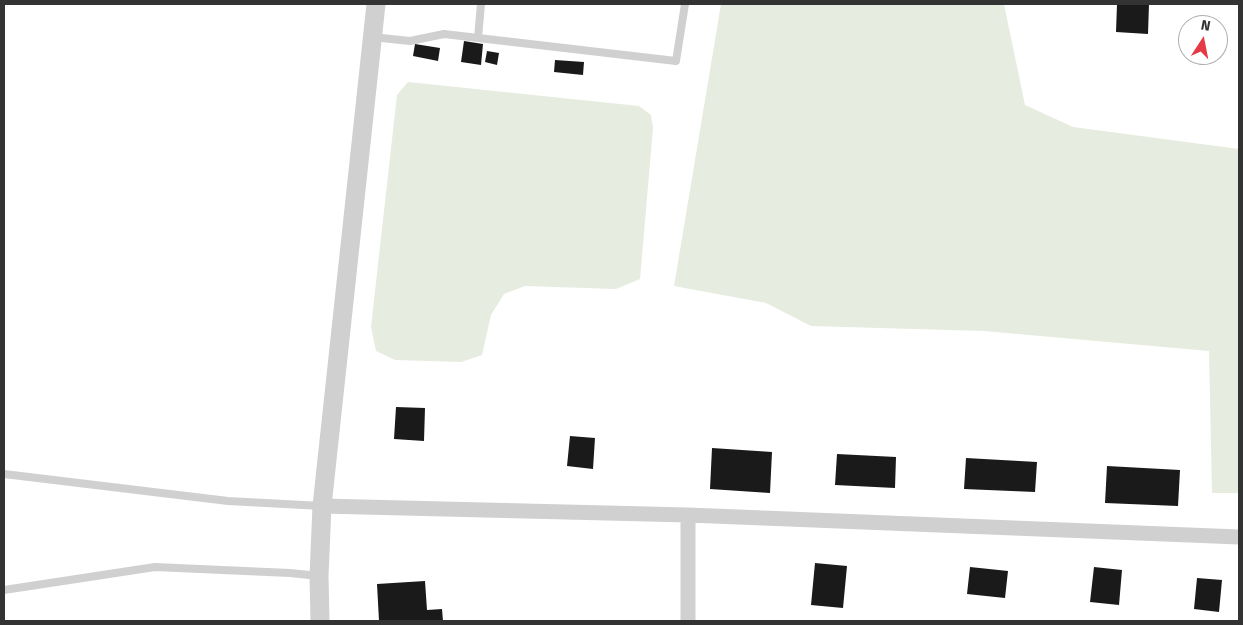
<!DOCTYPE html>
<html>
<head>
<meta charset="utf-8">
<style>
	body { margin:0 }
	#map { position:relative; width:1243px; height:625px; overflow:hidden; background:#fff; font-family:"Fira Sans",sans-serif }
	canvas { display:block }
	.frame { position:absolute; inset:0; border:5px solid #333; pointer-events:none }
	.north { position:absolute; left:1178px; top:15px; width:50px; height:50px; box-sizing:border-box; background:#fff; border:1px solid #adadad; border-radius:50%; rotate:11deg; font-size:14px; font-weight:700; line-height:20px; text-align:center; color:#333 }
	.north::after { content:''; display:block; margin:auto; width:18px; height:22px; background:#e63946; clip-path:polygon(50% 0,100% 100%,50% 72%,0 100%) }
</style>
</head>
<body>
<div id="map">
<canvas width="1243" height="625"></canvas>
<div class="frame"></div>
<div class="north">N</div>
</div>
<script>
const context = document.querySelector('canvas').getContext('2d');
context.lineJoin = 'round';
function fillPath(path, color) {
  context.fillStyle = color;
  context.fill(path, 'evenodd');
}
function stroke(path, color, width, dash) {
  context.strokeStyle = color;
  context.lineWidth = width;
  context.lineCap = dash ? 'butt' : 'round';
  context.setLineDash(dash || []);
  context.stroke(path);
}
fillPath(new Path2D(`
	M 721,4 L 1004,4 L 1025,105 L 1073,127 L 1239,149 L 1239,493 L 1212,493 L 1209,351 L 984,331 L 811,326 L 766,303 L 674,286 Z
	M 408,82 L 639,106 L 651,115 L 653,128 L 640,279 L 616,289 L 525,286 L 504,294 L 491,315 L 482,355 L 461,362 L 395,360 L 376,351 L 371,327 L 397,95 Z`), '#e6ecdf');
fillPath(new Path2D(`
	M 1117,4 L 1149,4 L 1148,34 L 1116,32 Z
	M 464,41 L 483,44 L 481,65 L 461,62 Z
	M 415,44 L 440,48 L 438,61 L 413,56 Z
	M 487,51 L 499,53 L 497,65 L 485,62 Z
	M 555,60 L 584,62 L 583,75 L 554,72 Z
	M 396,407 L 425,408 L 424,441 L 394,439 Z
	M 570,436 L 595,438 L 593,469 L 567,466 Z
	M 712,448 L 772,452 L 770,493 L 710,489 Z
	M 837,454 L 896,457 L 895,488 L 835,485 Z
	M 966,458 L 1037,462 L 1035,492 L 964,489 Z
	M 1107,466 L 1180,470 L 1178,506 L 1105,503 Z
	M 815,563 L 847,566 L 843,608 L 811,605 Z
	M 970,567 L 1008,571 L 1005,598 L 967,594 Z
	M 1094,567 L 1122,570 L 1119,605 L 1090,602 Z
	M 1197,578 L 1222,580 L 1219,612 L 1194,609 Z
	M 425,581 L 427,610 L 442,609 L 443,621 L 379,621 L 377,584 Z`), '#1a1a1a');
stroke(new Path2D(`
	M 372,37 L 410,41 L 444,34 L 676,61 L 685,4
	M 478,38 L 481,4
	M 4,474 L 228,501 L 322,506
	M 4,590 L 155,567 L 290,573 L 319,576`), '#d0d0d0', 8);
stroke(new Path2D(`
	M 322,506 L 688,515 L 1239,537
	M 688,621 L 688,515`), '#d0d0d0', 15);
stroke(new Path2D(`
	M 320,621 L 319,576 L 322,506 L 376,4`), '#d0d0d0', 19);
</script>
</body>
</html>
